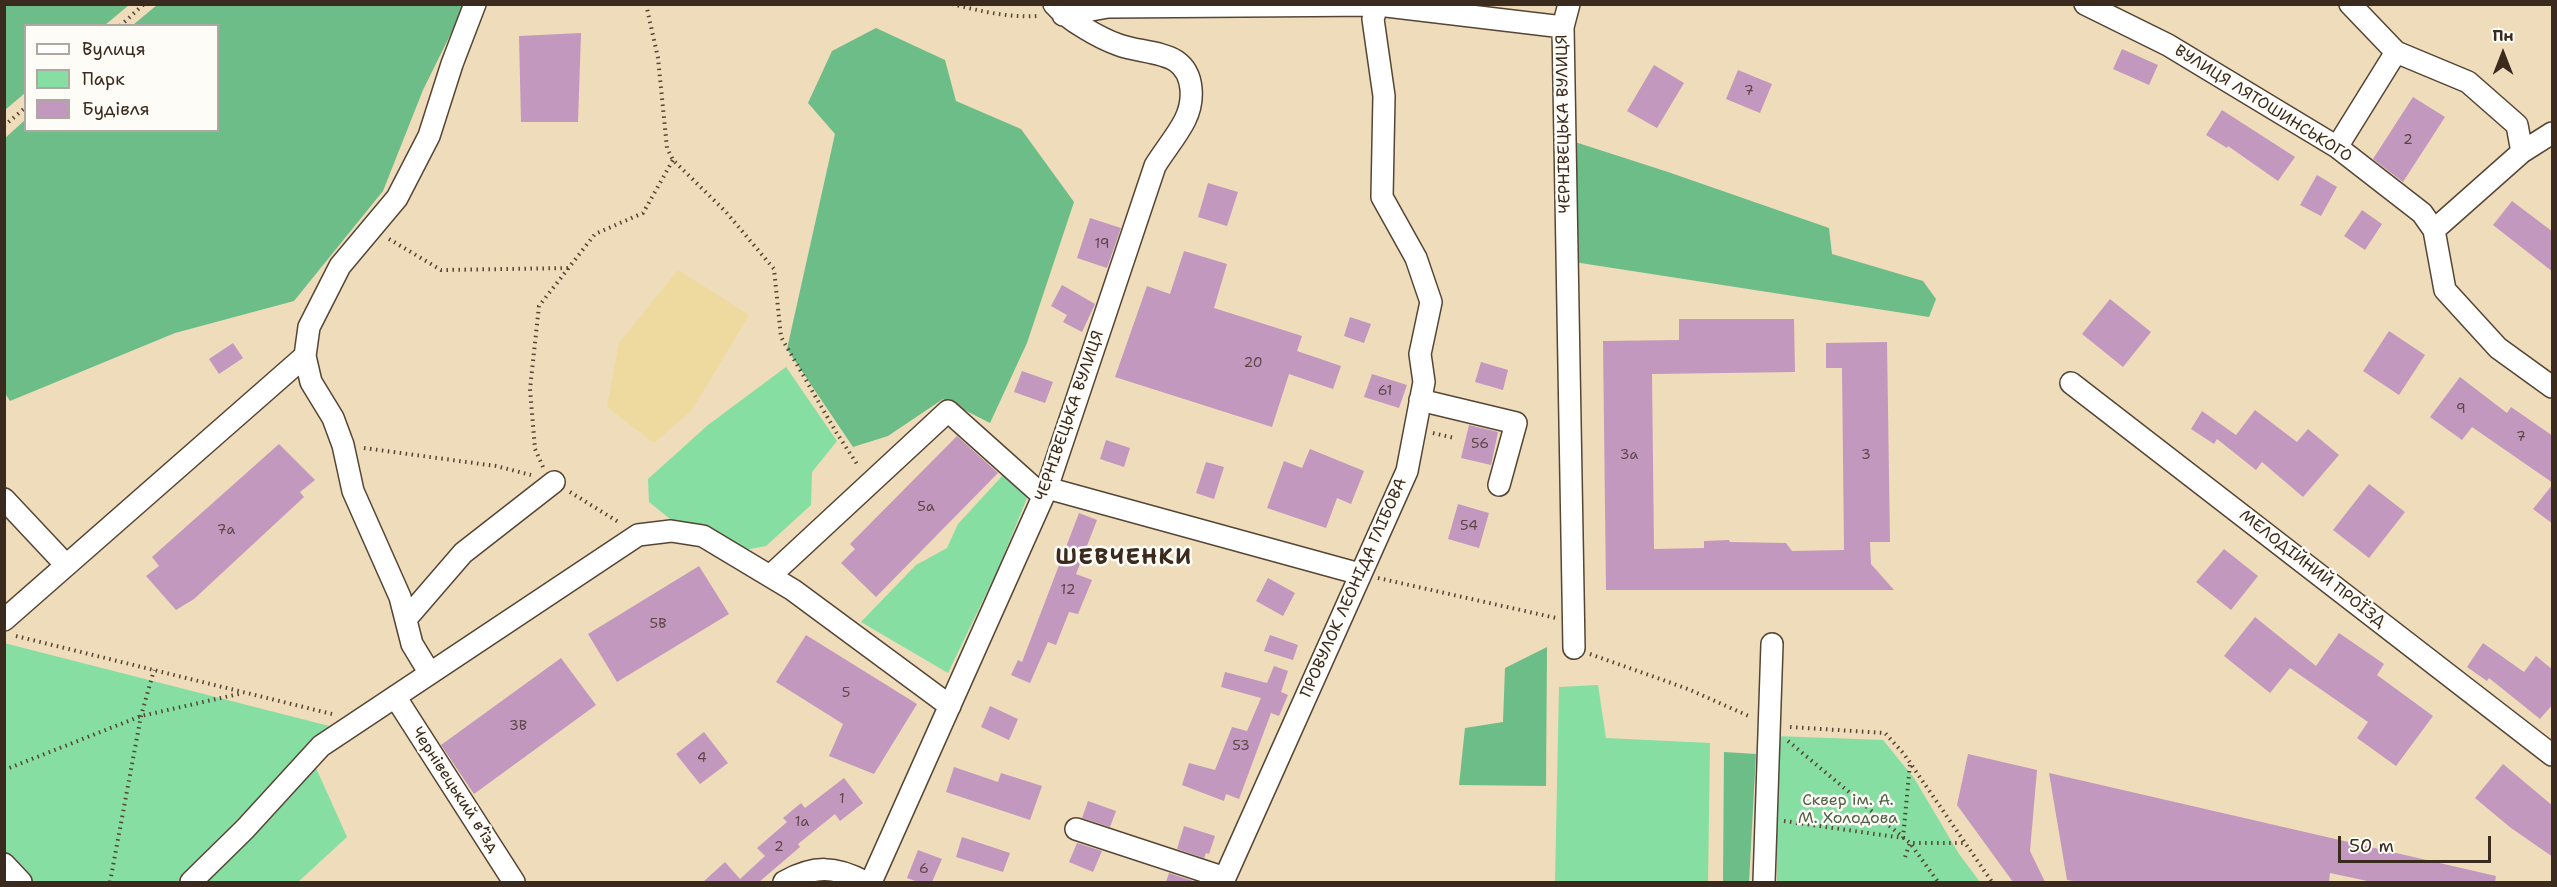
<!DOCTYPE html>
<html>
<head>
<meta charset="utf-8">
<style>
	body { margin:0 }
	#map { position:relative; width:2557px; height:887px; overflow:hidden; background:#eedcba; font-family:"Shantell Sans",sans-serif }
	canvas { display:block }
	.frame { position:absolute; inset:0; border:6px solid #3b2a1e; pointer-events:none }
	.legend { position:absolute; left:24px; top:24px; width:195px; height:108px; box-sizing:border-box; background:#fdfcf7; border:2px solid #afa8a0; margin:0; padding:8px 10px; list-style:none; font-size:18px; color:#3b2a1e }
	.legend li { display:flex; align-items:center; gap:12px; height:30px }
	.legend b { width:30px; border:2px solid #afa8a0 }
	.north { position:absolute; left:2473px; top:24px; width:60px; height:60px; -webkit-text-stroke:4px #fdfcf7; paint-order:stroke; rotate:0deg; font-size:16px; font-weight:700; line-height:24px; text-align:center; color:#3b2a1e }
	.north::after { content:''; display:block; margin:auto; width:21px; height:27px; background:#3b2a1e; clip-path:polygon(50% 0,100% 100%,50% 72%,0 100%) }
	.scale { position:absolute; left:2338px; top:836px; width:153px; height:27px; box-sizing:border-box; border:3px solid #3b2a1e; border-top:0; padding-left:8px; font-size:18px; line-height:21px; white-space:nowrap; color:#3b2a1e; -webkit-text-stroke:4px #fdfcf7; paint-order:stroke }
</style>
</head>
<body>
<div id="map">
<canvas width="2557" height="887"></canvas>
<div class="frame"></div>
<ul class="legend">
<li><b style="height:8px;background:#fff"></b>Вулиця</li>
<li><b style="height:16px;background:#86dea2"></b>Парк</li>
<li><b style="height:16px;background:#c298bf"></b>Будівля</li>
</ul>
<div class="north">Пн</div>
<div class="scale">50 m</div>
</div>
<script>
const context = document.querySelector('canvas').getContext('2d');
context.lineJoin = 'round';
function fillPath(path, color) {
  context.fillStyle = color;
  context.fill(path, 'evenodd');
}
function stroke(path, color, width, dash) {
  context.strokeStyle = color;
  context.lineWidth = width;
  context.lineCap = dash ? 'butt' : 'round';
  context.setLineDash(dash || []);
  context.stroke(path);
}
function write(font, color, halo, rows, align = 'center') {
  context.font = font + ' "Shantell Sans",sans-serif';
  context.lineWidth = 5;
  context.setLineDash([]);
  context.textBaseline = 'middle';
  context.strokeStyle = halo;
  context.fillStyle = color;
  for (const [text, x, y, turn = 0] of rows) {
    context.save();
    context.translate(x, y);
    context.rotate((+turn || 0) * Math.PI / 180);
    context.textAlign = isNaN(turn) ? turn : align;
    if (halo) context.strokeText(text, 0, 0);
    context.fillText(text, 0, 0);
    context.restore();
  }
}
fillPath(new Path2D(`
	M 786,367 L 837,441 L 812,472 L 811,505 L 766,546 L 739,551 L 679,526 L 649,502 L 648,479 L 708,425 Z
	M 1004,474 L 1027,498 L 999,567 L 948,673 L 861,622 L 916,565 L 947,548 L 958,524 Z
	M 4,643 L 337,728 L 315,740 L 177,882 L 30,882 L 5,853 Z
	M 1598,685 L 1606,738 L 1710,743 L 1708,882 L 1555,882 L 1559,687 Z
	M 1775,736 L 1883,740 L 1914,778 L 1959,854 L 1980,882 L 1777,882 Z
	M 316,768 L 347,837 L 298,882 L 206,882 Z`), '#86dea2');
fillPath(new Path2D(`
	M 5,4 L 129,4 L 129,5 L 105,25 L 26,26 L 25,93 L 5,110 Z
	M 157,5 L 465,5 L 423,90 L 383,191 L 294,301 L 175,333 L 10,401 L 4,392 L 4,139 L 25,120 L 26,130 L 218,130 L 218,26 L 133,25 Z
	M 876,28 L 945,60 L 956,101 L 1021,129 L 1074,202 L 1027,343 L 990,423 L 943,399 L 888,436 L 853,447 L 787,349 L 835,134 L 808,103 L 832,51 Z
	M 1575,142 L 1668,172 L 1829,228 L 1832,254 L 1923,281 L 1936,299 L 1929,317 L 1574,262 Z
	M 1547,647 L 1546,786 L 1459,785 L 1465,728 L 1503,722 L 1505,668 Z
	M 1724,752 L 1756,754 L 1749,882 L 1723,882 Z`), '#6cbd88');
fillPath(new Path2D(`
	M 678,270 L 749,315 L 692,410 L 654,443 L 607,407 L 619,343 Z`), '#eeda9e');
fillPath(new Path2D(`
	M 581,33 L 578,122 L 521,122 L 519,36 Z
	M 2122,49 L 2158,65 L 2149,85 L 2113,69 Z
	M 1654,65 L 1684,83 L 1657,128 L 1627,111 Z
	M 1738,70 L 1772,84 L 1760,113 L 1726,99 Z
	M 2413,97 L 2445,117 L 2403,182 L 2373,159 Z
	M 2222,110 L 2295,157 L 2278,181 L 2228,146 L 2227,148 L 2206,135 Z
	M 2317,175 L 2337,187 L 2321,216 L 2300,205 Z
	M 1208,183 L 1238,192 L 1227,226 L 1198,217 Z
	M 2512,201 L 2553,232 L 2553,272 L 2493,225 Z
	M 2362,210 L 2382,224 L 2365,250 L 2344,236 Z
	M 1090,218 L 1121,228 L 1107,268 L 1077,258 Z
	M 1184,251 L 1227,264 L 1214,308 L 1302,336 L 1297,351 L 1341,366 L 1333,389 L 1289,374 L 1272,427 L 1115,377 L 1147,286 L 1170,294 Z
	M 1062,285 L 1095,304 L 1082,332 L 1063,322 L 1067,315 L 1051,306 Z
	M 2110,299 L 2151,332 L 2123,367 L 2082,334 Z
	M 1350,317 L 1371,324 L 1364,343 L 1344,336 Z
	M 1679,319 L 1794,319 L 1795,372 L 1652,374 L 1654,549 L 1704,548 L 1704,541 L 1729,540 L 1730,542 L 1786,543 L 1792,551 L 1844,550 L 1842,368 L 1826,368 L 1826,343 L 1887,342 L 1890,542 L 1870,542 L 1871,564 L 1894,590 L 1606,590 L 1603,341 L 1679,340 Z
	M 2389,331 L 2425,355 L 2399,395 L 2363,371 Z
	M 233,343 L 243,358 L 219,374 L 209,359 Z
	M 1481,362 L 1508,370 L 1503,390 L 1475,382 Z
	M 1022,371 L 1053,382 L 1045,403 L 1014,392 Z
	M 1372,374 L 1407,385 L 1399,408 L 1364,397 Z
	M 2460,377 L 2507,413 L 2511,407 L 2553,436 L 2553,483 L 2472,427 L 2462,440 L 2430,417 Z
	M 2255,410 L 2297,442 L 2308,429 L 2339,455 L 2303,497 L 2262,462 L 2256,470 L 2217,439 L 2214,444 L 2191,429 L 2202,411 L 2236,435 Z
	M 1469,425 L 1498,432 L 1491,465 L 1461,458 Z
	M 957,436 L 998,473 L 876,597 L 841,563 L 855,549 L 850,544 Z
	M 1106,440 L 1130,448 L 1124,467 L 1100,459 Z
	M 279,444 L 315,480 L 300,492 L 304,497 L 194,599 L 176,610 L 146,576 L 159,566 L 152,557 Z
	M 1310,449 L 1364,471 L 1351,504 L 1337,498 L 1326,528 L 1267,508 L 1284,461 L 1302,468 Z
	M 1206,462 L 1224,467 L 1214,499 L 1196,493 Z
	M 2369,484 L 2405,512 L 2369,558 L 2333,530 Z
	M 2553,484 L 2553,524 L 2533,509 Z
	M 1458,504 L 1489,513 L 1479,548 L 1448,539 Z
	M 1079,513 L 1097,520 L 1076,574 L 1092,580 L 1078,614 L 1069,612 L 1056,645 L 1048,642 L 1030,683 L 1011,675 L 1018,660 L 1022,662 Z
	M 2224,549 L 2258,576 L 2231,610 L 2196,582 Z
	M 699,566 L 729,614 L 617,682 L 588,634 Z
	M 1268,578 L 1295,593 L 1283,616 L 1256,601 Z
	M 2255,617 L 2316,666 L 2339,633 L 2384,664 L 2377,675 L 2433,716 L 2396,766 L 2357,738 L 2368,722 L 2290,668 L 2270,693 L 2224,656 Z
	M 806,635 L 917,704 L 874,774 L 829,756 L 843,724 L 776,682 Z
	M 1270,635 L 1298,645 L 1293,660 L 1264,651 Z
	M 2483,643 L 2524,672 L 2536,656 L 2553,670 L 2553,704 L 2540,719 L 2489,678 L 2487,681 L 2467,667 Z
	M 561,658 L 596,705 L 474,794 L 441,745 Z
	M 1274,666 L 1288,671 L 1281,692 L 1288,695 L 1279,716 L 1271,713 L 1239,799 L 1226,794 L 1224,801 L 1182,785 L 1189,763 L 1215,770 L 1232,727 L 1247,731 L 1261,698 L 1221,687 L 1225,672 L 1267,683 Z
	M 990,706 L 1018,719 L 1009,740 L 981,727 Z
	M 704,732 L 728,763 L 700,784 L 676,754 Z
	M 1968,754 L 2037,770 L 2030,851 L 2045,882 L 2013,882 L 1957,805 Z
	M 2503,764 L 2553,806 L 2553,857 L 2511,828 L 2475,798 Z
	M 954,767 L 998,782 L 1001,773 L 1042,786 L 1030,820 L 946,792 Z
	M 2049,773 L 2496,876 L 2495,882 L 2372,882 L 2330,873 L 2329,882 L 2080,882 L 2067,880 Z
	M 844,778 L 863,803 L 840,821 L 835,814 L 798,844 L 800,847 L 759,882 L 703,882 L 725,862 L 740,879 L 765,856 L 757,848 L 787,822 L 783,818 L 801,803 L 805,808 Z
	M 1088,801 L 1116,811 L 1110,827 L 1082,818 Z
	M 1184,826 L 1215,836 L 1209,854 L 1206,853 L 1204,858 L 1177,849 Z
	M 962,837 L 1010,853 L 1003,872 L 956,857 Z
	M 1077,843 L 1102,851 L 1093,872 L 1069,862 Z
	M 918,850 L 942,859 L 932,882 L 918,882 L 907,878 Z
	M 1169,873 L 1196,882 L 1166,882 Z`), '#c298bf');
const minor = new Path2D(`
	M 1569,4 L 1563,27 L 1574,648
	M 2085,4 L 2168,45 L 2337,147 L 2422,213 L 2434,230 L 2445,290 L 2498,348 L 2552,387
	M 2350,4 L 2396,52
	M 1063,15 L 1108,7 L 1378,5 L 1563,27
	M 2337,147 L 2396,52 L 2468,82 L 2517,125 L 2522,152
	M 2434,230 L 2522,152 L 2552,133
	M 305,356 L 311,382 L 333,418 L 343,445 L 353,491 L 400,597 L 412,644 L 429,672
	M 2071,383 L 2552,755
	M 1420,400 L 1516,423 L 1499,485
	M 1047,488 L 1360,574
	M 4,499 L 66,565
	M 770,576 L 948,411 L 1043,496
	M 406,619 L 463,553 L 554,482
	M 4,620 L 305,356 L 309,327 L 340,266 L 397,198 L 429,136 L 452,64 L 475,4
	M 396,698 L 514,882
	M 1076,829 L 1225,878
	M 4,864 L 21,882
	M 191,882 L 245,829 L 321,746 L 638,535 L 671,531 L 703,536 L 793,590 L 950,706
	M 784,882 C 814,865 836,866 865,882
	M 871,882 L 1047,488 L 1155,166 C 1164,151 1177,136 1185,120 C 1194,102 1195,74 1176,61 C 1163,52 1135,51 1119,45 C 1099,38 1068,20 1054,4
	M 1223,882 L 1407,471 L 1424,382 L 1420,354 L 1431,302 L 1416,258 L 1382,197 L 1384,96 L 1373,19 L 1378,4
	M 1764,882 L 1772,644`);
stroke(minor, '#564535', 24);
stroke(new Path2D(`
	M 646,4 L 658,58 L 667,148 L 673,160 L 726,212 L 774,269 L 781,337 L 836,432 L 859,467
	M 952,4 C 980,11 1009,18 1038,16
	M 120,26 L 144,4
	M 4,126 L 26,107
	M 389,239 L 441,270 L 570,268
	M 1433,433 L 1454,438
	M 364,448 L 496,466 L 531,475
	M 543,467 L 535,449 L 530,389 L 539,306 L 595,234 L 643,213 L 673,160
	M 570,492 L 620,523
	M 1378,578 L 1556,618
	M 16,636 L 332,714
	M 1590,654 L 1688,689 L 1751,717
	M 1790,727 L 1885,733 L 1904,754 L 1992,882
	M 1788,741 L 1910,843 L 1938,882
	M 4,770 L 141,716 L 243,693
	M 1784,821 L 1903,838 L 1910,764
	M 1905,857 L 1910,843 L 1964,843
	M 110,882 L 141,716 L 154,670`), '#564535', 4, [1.5, 4.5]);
stroke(minor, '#fff', 21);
write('14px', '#5d4646', null, [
	["7",1749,91],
	["2",2408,140],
	["19",1102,244],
	["20",1253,363],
	["61",1385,391],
	["9",2461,409],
	["7",2521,437],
	["56",1480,444],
	["3а",1629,455],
	["3",1866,455],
	["5а",926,507],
	["54",1469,526],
	["7а",226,530],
	["12",1068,590],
	["5В",658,624],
	["5",846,693],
	["3В",518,726],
	["53",1241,746],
	["4",702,758],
	["1",842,799],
	["1а",802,822],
	["2",779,847],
	["6",924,869]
]);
write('16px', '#3b2a1e', '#fdfcf7', [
	["ВУЛИЦЯ ЛЯТОШИНСЬКОГО",2263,104,32],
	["ЧЕРНІВЕЦЬКА ВУЛИЦЯ",1564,124,-91],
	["ЧЕРНІВЕЦЬКА ВУЛИЦЯ",1070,416,-71],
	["МЕЛОДІЙНИЙ ПРОЇЗД",2312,569,38],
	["ПРОВУЛОК ЛЕОНІДА ГЛІБОВА",1354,588,-66],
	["Чернівецький вʼїзд",455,790,57]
]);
write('16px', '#526046', '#fdfcf7', [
	["Сквер ім. А.",1848,801],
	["М. Холодова",1848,819]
]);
context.letterSpacing = '1.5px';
write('bold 22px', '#3b2a1e', '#fdfcf7', [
	["ШЕВЧЕНКИ",1124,558]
]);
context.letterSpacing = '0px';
</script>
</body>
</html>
